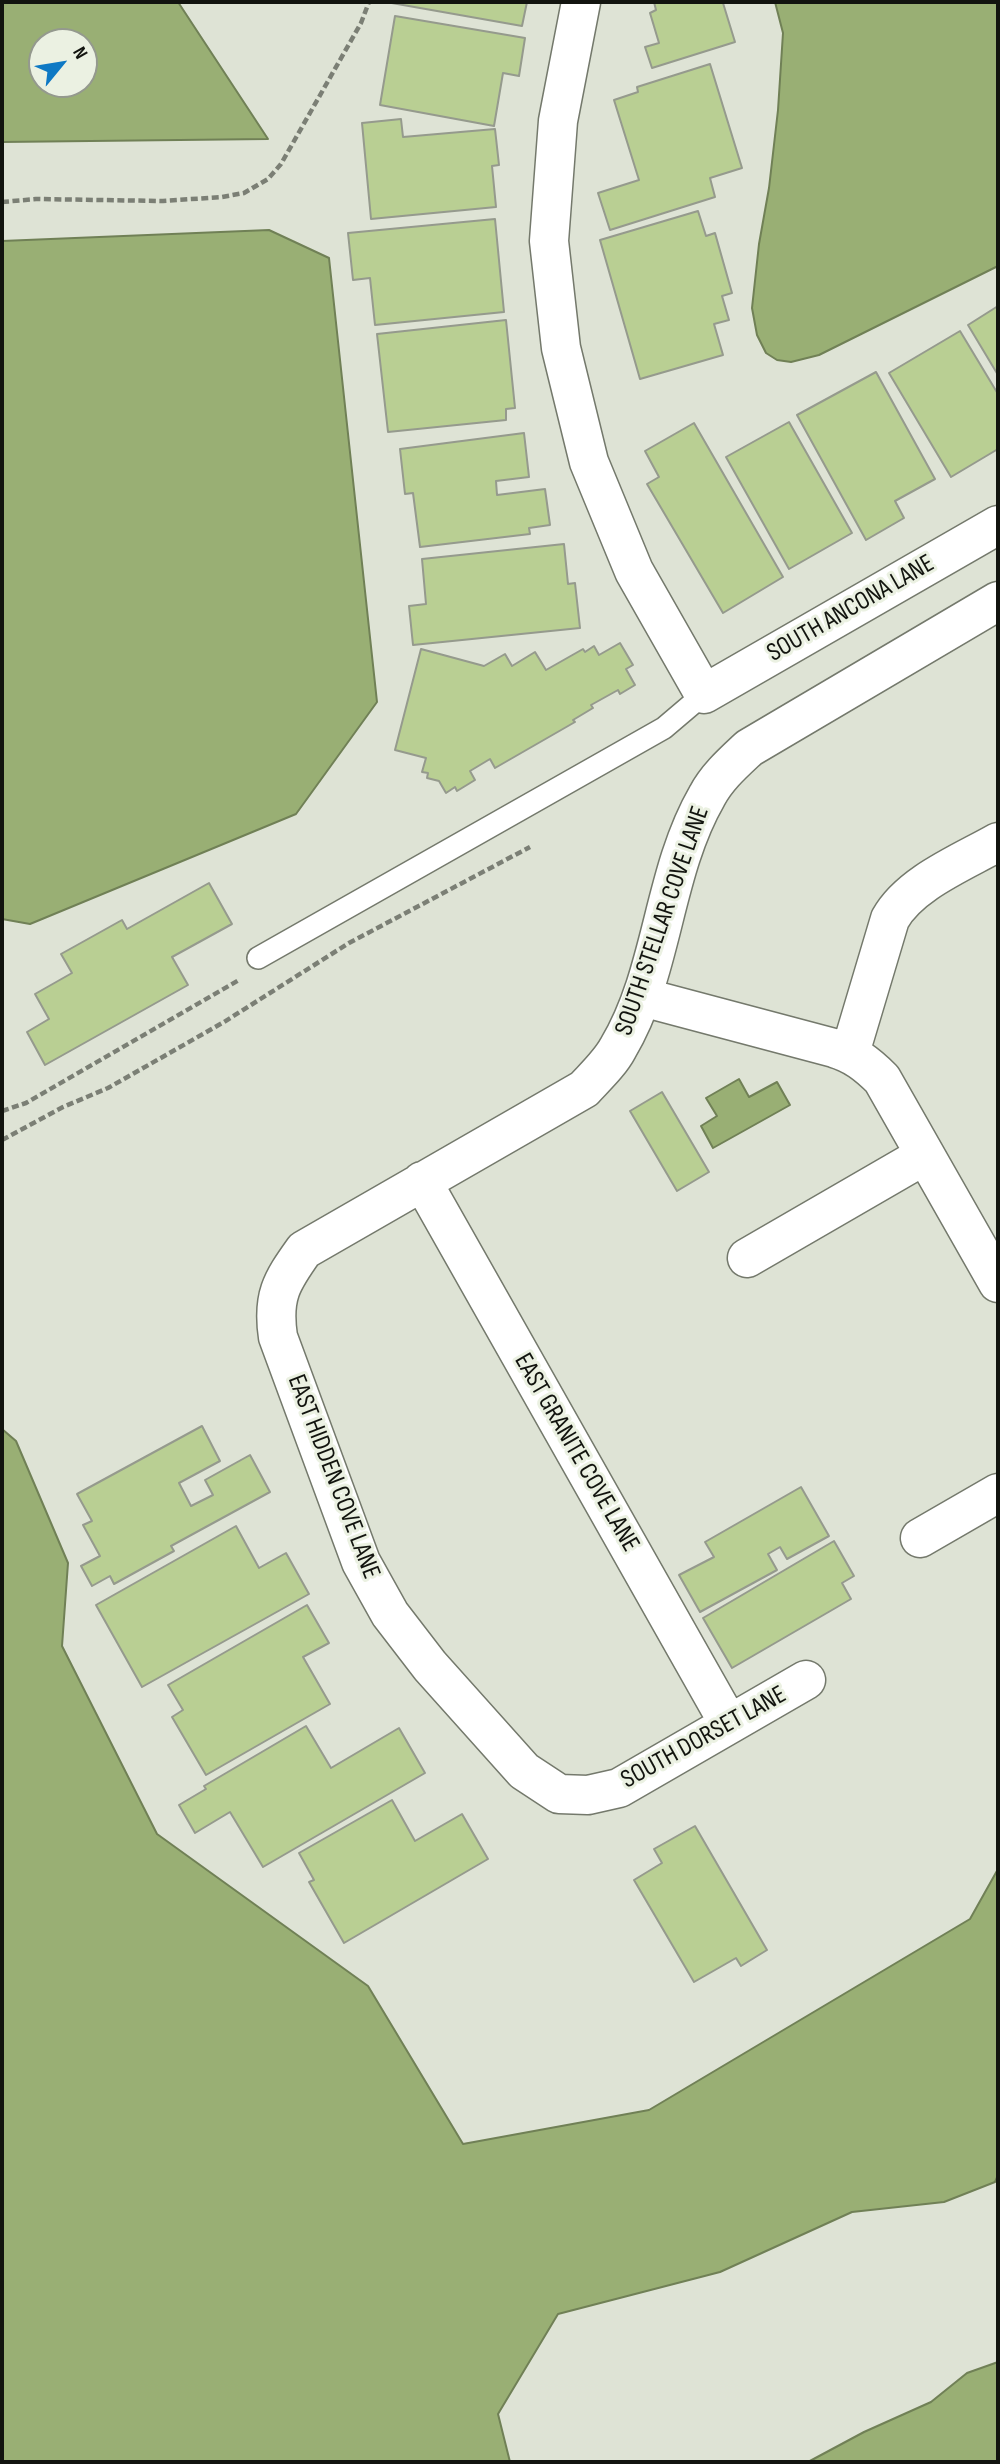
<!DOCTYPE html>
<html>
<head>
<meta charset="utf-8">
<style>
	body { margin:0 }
	#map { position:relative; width:1000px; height:2464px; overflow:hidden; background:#dee3d5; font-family:"Sofia Sans Condensed",sans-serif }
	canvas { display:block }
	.frame { position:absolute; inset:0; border:4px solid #12140f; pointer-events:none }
	.north { position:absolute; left:28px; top:28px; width:70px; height:70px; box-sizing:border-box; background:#ebf1e2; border:2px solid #94998e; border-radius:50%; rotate:60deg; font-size:19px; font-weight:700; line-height:28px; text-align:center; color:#12140f }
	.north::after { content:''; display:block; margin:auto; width:24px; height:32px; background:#0e79c4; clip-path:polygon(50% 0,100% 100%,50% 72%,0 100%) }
</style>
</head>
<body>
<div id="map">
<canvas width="1000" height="2464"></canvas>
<div class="frame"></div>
<div class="north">N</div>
</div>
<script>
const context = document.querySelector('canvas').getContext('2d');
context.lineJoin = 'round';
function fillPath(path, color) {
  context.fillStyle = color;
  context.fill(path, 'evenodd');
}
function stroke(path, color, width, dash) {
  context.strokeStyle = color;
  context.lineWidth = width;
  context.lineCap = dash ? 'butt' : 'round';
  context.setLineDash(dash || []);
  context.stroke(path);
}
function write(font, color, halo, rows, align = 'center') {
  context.font = font + ' "Sofia Sans Condensed",sans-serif';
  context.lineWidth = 6;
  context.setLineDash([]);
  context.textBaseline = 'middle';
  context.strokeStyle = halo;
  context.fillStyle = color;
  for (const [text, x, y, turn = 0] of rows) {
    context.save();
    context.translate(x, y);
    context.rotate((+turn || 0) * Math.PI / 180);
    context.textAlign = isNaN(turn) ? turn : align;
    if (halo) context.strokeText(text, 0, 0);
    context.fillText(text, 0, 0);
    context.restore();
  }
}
const water = new Path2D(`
	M 2,2 L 178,2 L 268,139 L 2,142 ZM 42,42 L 84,42 L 84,84 L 42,84 Z
	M 775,2 L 998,2 L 998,266 L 819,355 L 791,362 L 777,360 L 766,353 L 757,335 L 752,308 L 759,244 L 769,188 L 778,110 L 783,33 Z
	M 269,230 L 329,258 L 377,702 L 296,814 L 30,924 L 2,919 L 2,241 Z
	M 739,1079 L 749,1097 L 777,1082 L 790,1105 L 713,1148 L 701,1126 L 717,1116 L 706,1098 Z
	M 2,1429 L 16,1441 L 68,1563 L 62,1646 L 157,1834 L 368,1986 L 463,2144 L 649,2110 L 970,1919 L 998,1869 L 998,2175 L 995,2182 L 944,2202 L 852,2212 L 720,2272 L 558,2314 L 498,2414 L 510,2462 L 2,2462 Z
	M 998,2362 L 998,2462 L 808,2462 L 864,2432 L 931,2402 L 967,2373 Z`);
fillPath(water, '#99af74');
stroke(water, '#708056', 2);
const building = new Path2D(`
	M 386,2 L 527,2 L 522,26 Z
	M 654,2 L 729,2 L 723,3 L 735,42 L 652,68 L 645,47 L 659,43 L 650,13 L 656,10 Z
	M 395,16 L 525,38 L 519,76 L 503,73 L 494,126 L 380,105 Z
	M 710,64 L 742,168 L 710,178 L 715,197 L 610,230 L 598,193 L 639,180 L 614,100 L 638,92 L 637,87 Z
	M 401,119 L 403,137 L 495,129 L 499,165 L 492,166 L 496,207 L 371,219 L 362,123 Z
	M 698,211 L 706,236 L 715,233 L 732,293 L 722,296 L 729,320 L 714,324 L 723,355 L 640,379 L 600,240 Z
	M 495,219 L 504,312 L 375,325 L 370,278 L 353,280 L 348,233 Z
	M 998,306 L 998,375 L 968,325 Z
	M 506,320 L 515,408 L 506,409 L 506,420 L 388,432 L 377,334 Z
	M 960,331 L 998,394 L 998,449 L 951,477 L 889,373 Z
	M 876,372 L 935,479 L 895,501 L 904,518 L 866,540 L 797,415 Z
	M 789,422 L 852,533 L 789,569 L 726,457 Z
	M 694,423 L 783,577 L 723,613 L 647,484 L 659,477 L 645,451 Z
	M 524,433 L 529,477 L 496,481 L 497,495 L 545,489 L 550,525 L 529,528 L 530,534 L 420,547 L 413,493 L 405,494 L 400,449 Z
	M 564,544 L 568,584 L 575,583 L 580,628 L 413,645 L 409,606 L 426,604 L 422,559 Z
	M 620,643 L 633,665 L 626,669 L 635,685 L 620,694 L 618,690 L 591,705 L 593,708 L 573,720 L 575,722 L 495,768 L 490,759 L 470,771 L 475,780 L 457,791 L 455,787 L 446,793 L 439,781 L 427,778 L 428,773 L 422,772 L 426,758 L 395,750 L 421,649 L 484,666 L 505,654 L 512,666 L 535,652 L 546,670 L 583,649 L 585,652 L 594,646 L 599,655 Z
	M 209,883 L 232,924 L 172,957 L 188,985 L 45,1065 L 27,1032 L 49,1019 L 35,994 L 72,973 L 61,954 L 122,920 L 127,929 Z
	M 662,1092 L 709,1172 L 677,1191 L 630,1111 Z
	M 202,1426 L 220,1461 L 179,1483 L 191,1506 L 213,1495 L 205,1480 L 250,1455 L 270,1492 L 171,1546 L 174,1551 L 114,1584 L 110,1576 L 92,1586 L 81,1566 L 100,1556 L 83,1525 L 92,1521 L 77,1494 Z
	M 801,1487 L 829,1536 L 787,1559 L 780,1547 L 768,1554 L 777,1570 L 700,1612 L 679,1575 L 714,1557 L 705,1542 Z
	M 236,1526 L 259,1568 L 286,1553 L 309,1594 L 142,1687 L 96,1605 Z
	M 834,1541 L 854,1576 L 842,1583 L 851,1599 L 732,1668 L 703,1618 Z
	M 307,1605 L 329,1643 L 303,1657 L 330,1704 L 206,1775 L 172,1717 L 183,1710 L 168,1685 Z
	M 306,1726 L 331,1768 L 399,1728 L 425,1773 L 263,1867 L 230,1812 L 195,1833 L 179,1805 L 206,1789 L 204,1786 Z
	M 392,1800 L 415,1841 L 462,1814 L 488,1859 L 344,1943 L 309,1882 L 314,1880 L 299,1853 Z
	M 695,1826 L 767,1950 L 741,1966 L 736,1958 L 694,1982 L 634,1880 L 662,1863 L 654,1849 Z`);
fillPath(building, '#b9cf93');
stroke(building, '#959a8d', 2);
const lane = new Path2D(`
	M 258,958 L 664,728 L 704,694`);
const street = new Path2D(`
	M 581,2 L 558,121 L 549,241 L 561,348 L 589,462 L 634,571 L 704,694 L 998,525
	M 642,997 L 834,1048 C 854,1054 867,1064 882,1079 L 998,1283
	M 850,1053 L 890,919 C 910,883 963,862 998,842
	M 422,1181 L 729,1724
	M 747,1258 L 925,1155
	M 920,1538 L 998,1493
	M 806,1680 L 619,1788 L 588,1795 L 559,1794 L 524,1771 L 430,1666 L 390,1614 L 361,1562 L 278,1337 C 272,1297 281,1282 304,1250 L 584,1089 C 596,1076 610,1063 618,1048 C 664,971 662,874 707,796 C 717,777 733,763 749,748 L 998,601`);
stroke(lane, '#74796c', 24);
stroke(street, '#74796c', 41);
stroke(new Path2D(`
	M 2,202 L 36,199 L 163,201 L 222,197 L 244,193 L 268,179 L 281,164 L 361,23 L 369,2
	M 2,1111 L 26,1103 L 239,980
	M 2,1140 L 63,1107 L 108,1088 L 224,1022 L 349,943 L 530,847`), '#7b7f75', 4.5, [7, 3.5]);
stroke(lane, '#fff', 21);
stroke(street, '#fff', 38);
write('26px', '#12140f', '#ebf1e2', [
	["SOUTH ANCONA LANE",851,609,-30],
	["SOUTH STELLAR COVE LANE",663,921,-71],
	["EAST GRANITE COVE LANE",576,1453,60],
	["EAST HIDDEN COVE LANE",333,1477,69],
	["SOUTH DORSET LANE",704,1738,-29]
]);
</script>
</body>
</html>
